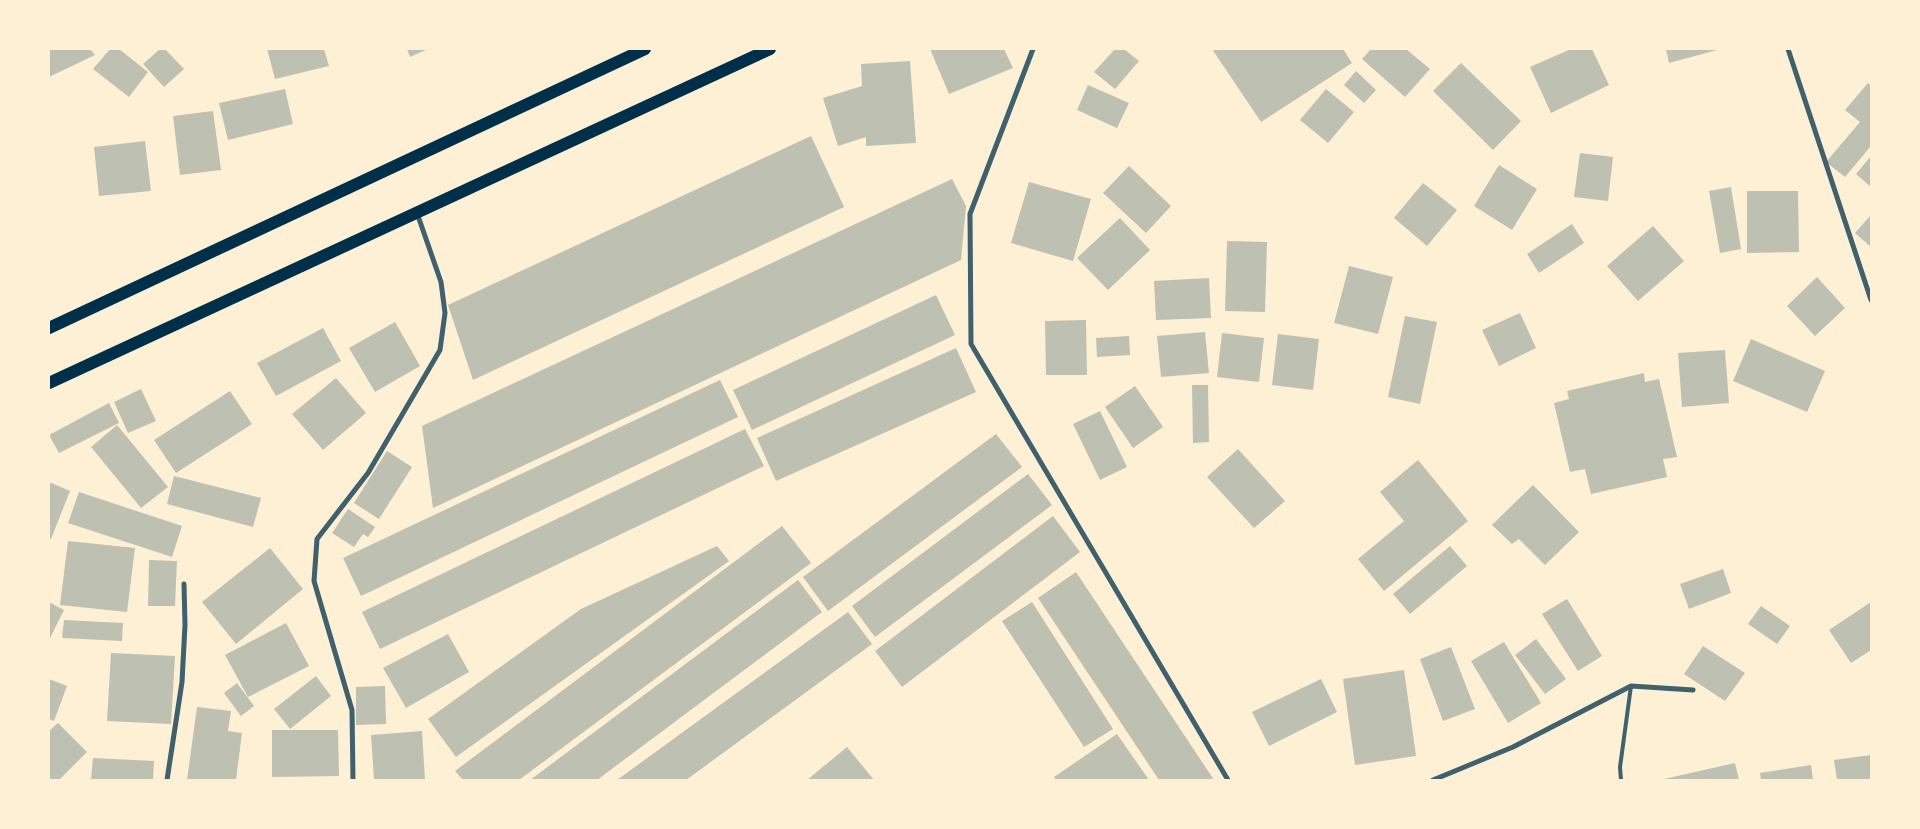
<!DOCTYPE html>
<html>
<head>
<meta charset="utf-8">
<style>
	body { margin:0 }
	#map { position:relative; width:1920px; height:829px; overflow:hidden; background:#fdf0d5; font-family:Spectral,serif }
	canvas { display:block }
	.frame { position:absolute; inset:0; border:50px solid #fdf0d5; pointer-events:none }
</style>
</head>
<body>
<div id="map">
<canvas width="1920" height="829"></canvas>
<div class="frame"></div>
</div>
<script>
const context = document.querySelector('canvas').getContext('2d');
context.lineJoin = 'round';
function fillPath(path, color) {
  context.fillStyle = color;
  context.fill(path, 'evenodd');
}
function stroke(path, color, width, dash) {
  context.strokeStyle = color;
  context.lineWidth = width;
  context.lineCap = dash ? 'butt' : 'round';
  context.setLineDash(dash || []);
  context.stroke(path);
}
fillPath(new Path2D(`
	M 49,49 L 90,49 L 95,55 L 49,77 Z
	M 110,49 L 119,49 L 148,72 L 129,97 L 93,69 Z
	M 160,49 L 165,49 L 184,69 L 164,87 L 143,64 Z
	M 267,49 L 324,49 L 329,66 L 275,79 Z
	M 407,49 L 428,49 L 410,57 Z
	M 930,49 L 1004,49 L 1013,68 L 949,94 Z
	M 1115,49 L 1124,49 L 1139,61 L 1115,89 L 1094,72 Z
	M 1212,49 L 1343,49 L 1352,63 L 1261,122 Z
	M 1371,49 L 1406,49 L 1430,69 L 1405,97 L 1362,59 Z
	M 1571,49 L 1592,49 L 1609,85 L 1551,113 L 1530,67 Z
	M 1666,49 L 1721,49 L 1669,63 Z
	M 910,61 L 916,143 L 866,146 L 866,137 L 838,146 L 823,98 L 862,86 L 861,64 Z
	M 1461,63 L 1521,121 L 1493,150 L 1433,91 Z
	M 1356,71 L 1376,90 L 1364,103 L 1344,85 Z
	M 1868,83 L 1871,86 L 1871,146 L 1845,177 L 1826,162 L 1860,122 L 1845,110 Z
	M 1088,85 L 1129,103 L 1117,128 L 1077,110 Z
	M 285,89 L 293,124 L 228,140 L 219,103 Z
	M 1326,89 L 1354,112 L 1328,143 L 1300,120 Z
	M 213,111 L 221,170 L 180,175 L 173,116 Z
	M 811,136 L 844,207 L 473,380 L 448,305 Z
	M 145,141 L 151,191 L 99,196 L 94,147 Z
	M 1580,153 L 1613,157 L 1608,201 L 1574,197 Z
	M 1871,156 L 1871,187 L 1856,174 Z
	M 1499,165 L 1537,189 L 1512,230 L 1474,206 Z
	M 1129,166 L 1171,206 L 1146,233 L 1103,193 Z
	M 952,179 L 966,206 L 961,260 L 433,508 L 422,426 Z
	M 1029,182 L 1091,199 L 1073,261 L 1011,243 Z
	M 1423,183 L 1457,210 L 1427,246 L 1394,218 Z
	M 1731,187 L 1741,249 L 1720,253 L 1709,191 Z
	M 1747,191 L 1798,191 L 1799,252 L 1747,253 Z
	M 1871,215 L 1871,247 L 1855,233 Z
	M 1120,218 L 1150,250 L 1108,290 L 1077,258 Z
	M 1572,224 L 1584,243 L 1539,273 L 1527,254 Z
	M 1653,226 L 1684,261 L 1638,301 L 1607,266 Z
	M 1227,241 L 1267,242 L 1265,312 L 1225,311 Z
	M 1349,266 L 1393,277 L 1378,334 L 1334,323 Z
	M 1817,277 L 1845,308 L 1815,336 L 1787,306 Z
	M 1209,278 L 1211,318 L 1156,320 L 1154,281 Z
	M 936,295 L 955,335 L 752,430 L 733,390 Z
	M 1520,313 L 1536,348 L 1499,366 L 1482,330 Z
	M 1405,316 L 1437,322 L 1420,404 L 1388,397 Z
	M 1086,320 L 1087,375 L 1046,375 L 1045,321 Z
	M 395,322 L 420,366 L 375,392 L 349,348 Z
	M 323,328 L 341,361 L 276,396 L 257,363 Z
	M 1205,332 L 1209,373 L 1161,377 L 1157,336 Z
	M 1222,333 L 1264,338 L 1259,382 L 1217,377 Z
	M 1278,334 L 1319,339 L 1313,390 L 1272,385 Z
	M 1129,336 L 1130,355 L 1097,357 L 1096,338 Z
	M 1751,339 L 1825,371 L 1807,412 L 1733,381 Z
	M 956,348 L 976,392 L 776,481 L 757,438 Z
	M 1725,350 L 1729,403 L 1682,407 L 1678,353 Z
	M 1644,373 L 1645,382 L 1659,379 L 1677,457 L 1663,459 L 1667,477 L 1591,494 L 1585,469 L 1570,472 L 1554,403 L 1569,399 L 1567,391 Z
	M 336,378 L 366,413 L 323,450 L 292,414 Z
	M 720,380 L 738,417 L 361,596 L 343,558 Z
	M 1192,385 L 1208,385 L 1209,442 L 1193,443 Z
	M 1135,386 L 1163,427 L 1133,448 L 1105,407 Z
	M 141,389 L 156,421 L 128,433 L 114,402 Z
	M 230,391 L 252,424 L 176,473 L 154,440 Z
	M 109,403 L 119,423 L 59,453 L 49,435 Z
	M 1100,411 L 1127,467 L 1100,480 L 1073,424 Z
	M 117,425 L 168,487 L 141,508 L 91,447 Z
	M 745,429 L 764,466 L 380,649 L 362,612 Z
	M 996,434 L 1022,467 L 828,611 L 803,577 Z
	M 1238,449 L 1285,501 L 1254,528 L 1207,477 Z
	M 387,451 L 412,467 L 379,519 L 354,503 Z
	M 1418,460 L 1468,521 L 1384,591 L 1358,559 L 1404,521 L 1380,492 Z
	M 1028,474 L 1052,505 L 875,637 L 852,606 Z
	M 174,476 L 261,498 L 253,527 L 167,504 Z
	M 49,482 L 70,491 L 51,539 L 49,538 Z
	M 1533,485 L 1579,532 L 1545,565 L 1519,539 L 1512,544 L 1492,525 Z
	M 79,492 L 182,526 L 172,557 L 68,523 Z
	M 348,509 L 375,527 L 368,537 L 363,534 L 354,547 L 332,533 Z
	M 1053,516 L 1080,552 L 902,687 L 875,651 Z
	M 782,526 L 811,563 L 519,780 L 463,780 L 455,771 Z
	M 68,541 L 135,548 L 127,612 L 60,605 Z
	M 717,546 L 729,561 L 456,757 L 428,719 L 581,609 Z
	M 1450,546 L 1467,566 L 1410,614 L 1393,594 Z
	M 270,548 L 303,589 L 236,644 L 202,602 Z
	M 149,560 L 177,561 L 175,606 L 148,606 Z
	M 1723,569 L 1731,593 L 1689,609 L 1680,584 Z
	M 1076,572 L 1214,780 L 1159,780 L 1038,598 Z
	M 798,580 L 822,612 L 597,780 L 530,780 Z
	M 1567,599 L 1602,656 L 1578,671 L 1542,614 Z
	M 49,602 L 64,610 L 49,640 Z
	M 1032,602 L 1113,729 L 1084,747 L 1002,621 Z
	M 1871,602 L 1871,650 L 1851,663 L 1829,630 Z
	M 1761,606 L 1790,626 L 1777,644 L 1748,624 Z
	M 848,612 L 872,644 L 686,780 L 617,780 Z
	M 64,620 L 123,623 L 122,641 L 62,638 Z
	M 286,623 L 309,666 L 248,697 L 225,655 Z
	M 448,634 L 469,672 L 406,708 L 383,668 Z
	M 1536,639 L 1566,679 L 1545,694 L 1515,655 Z
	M 1504,642 L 1541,703 L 1508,723 L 1471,661 Z
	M 1703,646 L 1745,673 L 1725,701 L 1684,674 Z
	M 1451,647 L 1475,709 L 1443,721 L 1420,659 Z
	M 111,653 L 175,656 L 171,724 L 107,721 Z
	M 1404,670 L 1416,756 L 1355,765 L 1343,679 Z
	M 316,676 L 331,696 L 290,729 L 274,709 Z
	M 49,679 L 67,686 L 54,721 L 49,719 Z
	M 1321,679 L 1337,712 L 1269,746 L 1252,712 Z
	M 237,683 L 254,706 L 241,716 L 224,693 Z
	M 385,686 L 386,724 L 356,725 L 356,687 Z
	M 197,707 L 231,711 L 228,731 L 242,733 L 236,780 L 187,780 Z
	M 58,723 L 87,752 L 59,780 L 51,780 L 49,778 L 49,731 Z
	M 272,730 L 338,730 L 339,776 L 272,777 Z
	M 422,731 L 425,780 L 374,780 L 371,735 Z
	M 1117,734 L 1149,780 L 1056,780 L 1054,777 Z
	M 847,747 L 874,780 L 807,780 Z
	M 1871,755 L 1871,780 L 1837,780 L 1834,760 Z
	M 93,758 L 154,761 L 153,780 L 91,780 Z
	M 1735,763 L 1739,780 L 1664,780 L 1664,779 Z
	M 1811,765 L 1813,780 L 1761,780 L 1760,773 Z`), '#bec0b2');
stroke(new Path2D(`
	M 1621,780 L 1620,767 L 1631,686`), '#3f606c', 4);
stroke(new Path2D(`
	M 1033,49 L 970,214 L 971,344 L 1228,780
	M 1788,49 L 1871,300
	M 167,780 L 182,682 L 185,625 L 184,584
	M 353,780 L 352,710 L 314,581 L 317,539 L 368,473 L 440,350 L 445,313 L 441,282 L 417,213
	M 1433,780 L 1513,747 L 1631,686 L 1693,690`), '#3f606c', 5);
stroke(new Path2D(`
	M 49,328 L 645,49
	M 49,383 L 770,49`), '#003049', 12);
</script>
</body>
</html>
